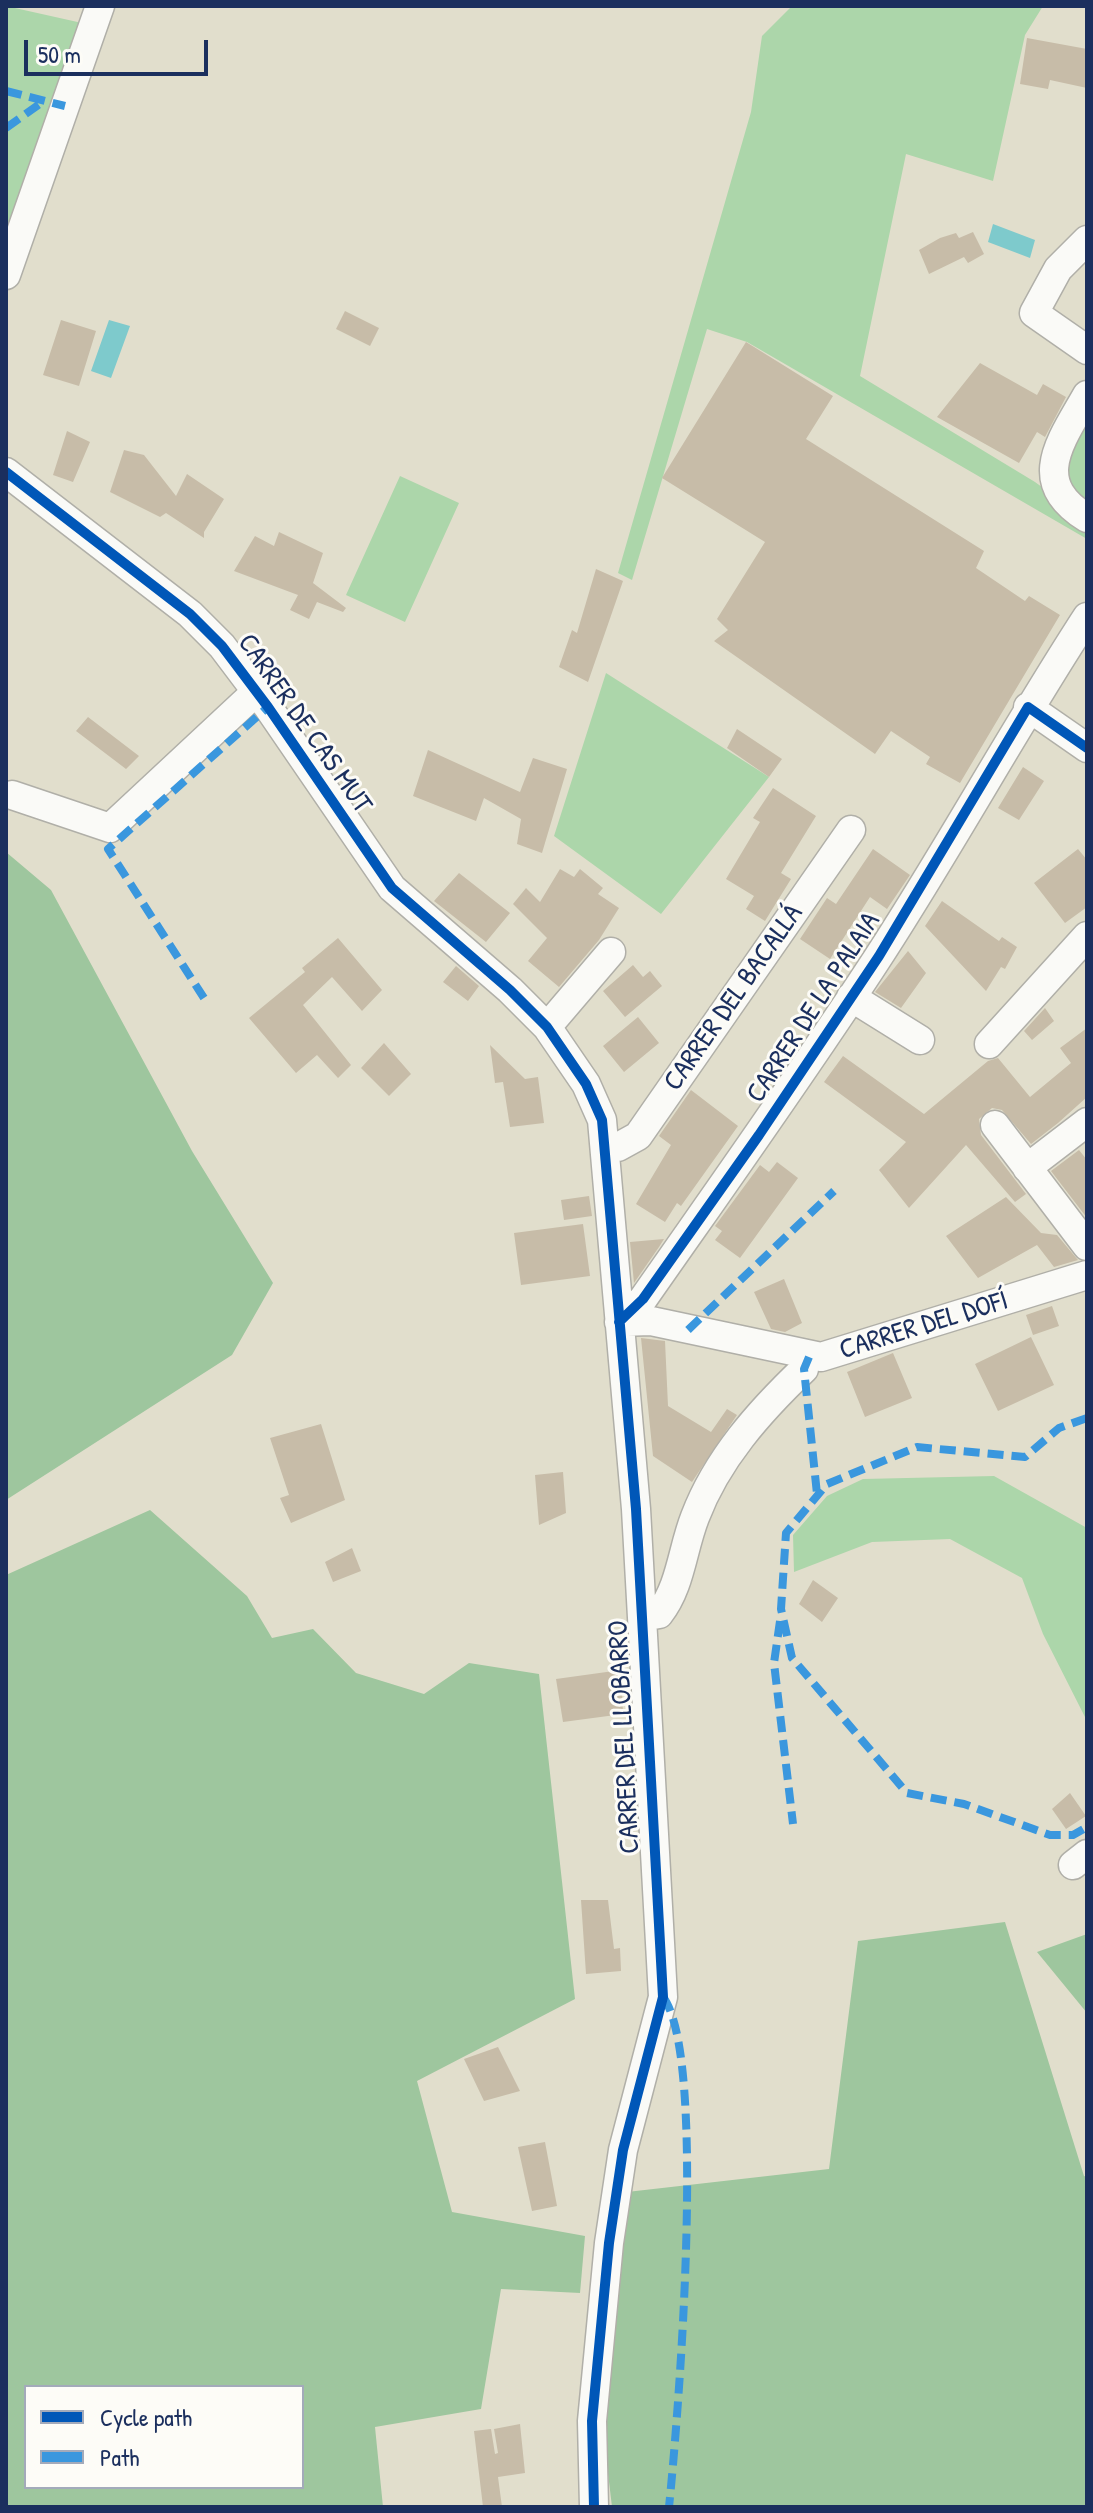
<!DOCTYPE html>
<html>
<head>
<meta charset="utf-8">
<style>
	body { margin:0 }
	#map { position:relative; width:1093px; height:2513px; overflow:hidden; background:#e1decc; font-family:"Patrick Hand",sans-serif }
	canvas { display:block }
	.frame { position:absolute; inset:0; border:8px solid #1b2f5e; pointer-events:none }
	.legend { position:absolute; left:24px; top:2385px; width:280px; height:104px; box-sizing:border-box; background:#fdfcf7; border:2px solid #a3aaba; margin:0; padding:10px 14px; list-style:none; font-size:24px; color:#1b2f5e }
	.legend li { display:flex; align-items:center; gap:16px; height:40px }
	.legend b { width:40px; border:2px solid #a3aaba }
	.scale { position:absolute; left:24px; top:40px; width:184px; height:36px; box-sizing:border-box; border:4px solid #1b2f5e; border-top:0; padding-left:10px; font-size:24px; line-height:28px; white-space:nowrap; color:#1b2f5e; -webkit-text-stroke:6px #fdfcf7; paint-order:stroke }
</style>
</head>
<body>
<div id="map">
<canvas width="1093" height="2513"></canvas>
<div class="frame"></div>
<ul class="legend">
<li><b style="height:10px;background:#0057b8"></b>Cycle path</li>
<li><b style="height:10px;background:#3a97de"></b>Path</li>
</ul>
<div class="scale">50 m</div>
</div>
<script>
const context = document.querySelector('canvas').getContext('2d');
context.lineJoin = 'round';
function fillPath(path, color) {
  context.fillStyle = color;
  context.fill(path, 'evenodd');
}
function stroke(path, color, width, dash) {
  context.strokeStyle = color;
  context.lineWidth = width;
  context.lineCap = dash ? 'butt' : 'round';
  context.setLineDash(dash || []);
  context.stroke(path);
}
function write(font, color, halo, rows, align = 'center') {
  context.font = font + ' "Patrick Hand",sans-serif';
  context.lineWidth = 6;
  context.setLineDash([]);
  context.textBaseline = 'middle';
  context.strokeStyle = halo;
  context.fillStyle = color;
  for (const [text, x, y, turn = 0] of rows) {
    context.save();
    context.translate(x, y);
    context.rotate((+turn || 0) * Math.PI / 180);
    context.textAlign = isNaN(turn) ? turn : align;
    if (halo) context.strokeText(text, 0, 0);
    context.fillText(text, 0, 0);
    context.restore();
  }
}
fillPath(new Path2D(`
	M 6,6 L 82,23 L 6,238 Z
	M 792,6 L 1043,6 L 1025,35 L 993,181 L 906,154 L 860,376 L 1035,482 L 1087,520 L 1087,539 L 747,342 L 707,329 L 632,580 L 618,573 L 751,112 L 762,36 Z
	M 1087,421 L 1087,507 L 1067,492 L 1059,465 Z
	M 400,476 L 459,503 L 405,622 L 346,595 Z
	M 606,673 L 769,777 L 661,914 L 554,836 Z
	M 994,1476 L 1087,1528 L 1087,1721 L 1043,1634 L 1022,1578 L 950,1539 L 872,1542 L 794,1572 L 793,1535 L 827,1496 L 863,1479 Z`), '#acd6aa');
fillPath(new Path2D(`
	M 6,852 L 51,890 L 192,1151 L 273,1283 L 232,1355 L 6,1500 Z
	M 150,1510 L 247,1596 L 272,1638 L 313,1629 L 356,1673 L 424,1694 L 469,1663 L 539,1674 L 575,1999 L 417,2081 L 452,2212 L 585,2236 L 580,2293 L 501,2289 L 481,2409 L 375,2427 L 383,2507 L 6,2507 L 6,1575 ZM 26,2387 L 302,2387 L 302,2487 L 26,2487 Z
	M 1005,1922 L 1084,2176 L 1087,2177 L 1087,2507 L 612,2507 L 601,2414 L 627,2192 L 829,2169 L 858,1941 Z
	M 1087,1934 L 1087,2013 L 1037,1952 Z`), '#9ec69e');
fillPath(new Path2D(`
	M 993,224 L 1035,240 L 1030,258 L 988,242 Z
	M 109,320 L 130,326 L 111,378 L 91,371 Z`), '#7ecacc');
fillPath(new Path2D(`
	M 1027,38 L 1087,49 L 1087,88 L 1050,80 L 1048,89 L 1020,84 Z
	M 973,232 L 984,254 L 968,263 L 964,257 L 929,274 L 919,250 L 940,238 L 956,233 L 959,238 Z
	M 345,311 L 379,328 L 370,346 L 336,329 Z
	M 61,320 L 96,331 L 79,386 L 43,375 Z
	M 746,342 L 833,396 L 806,439 L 984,551 L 976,568 L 1025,601 L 1029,596 L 1060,615 L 960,783 L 926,764 L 930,757 L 891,731 L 875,754 L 714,641 L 728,630 L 717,619 L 765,542 L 662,478 Z
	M 980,363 L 1037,395 L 1043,384 L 1066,397 L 1045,437 L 1037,432 L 1019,463 L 937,417 Z
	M 67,431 L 90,442 L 73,482 L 53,475 Z
	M 124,450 L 144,455 L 176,496 L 187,474 L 224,499 L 204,532 L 204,538 L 166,513 L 160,517 L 110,492 Z
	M 279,532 L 323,553 L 313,583 L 346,608 L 343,612 L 317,602 L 309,619 L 290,610 L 298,595 L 234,571 L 255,536 L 274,546 Z
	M 596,569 L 623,581 L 588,682 L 559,667 L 572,630 L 577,633 Z
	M 88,717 L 139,756 L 126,769 L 76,731 Z
	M 737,729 L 782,759 L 769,777 L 727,748 Z
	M 428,750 L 520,792 L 533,758 L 567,769 L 542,853 L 517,844 L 521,819 L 484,798 L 476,821 L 413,796 Z
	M 1023,767 L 1044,781 L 1019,820 L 998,808 Z
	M 773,788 L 816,816 L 781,873 L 791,879 L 765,921 L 746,909 L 754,896 L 726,879 L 760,822 L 753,818 Z
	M 873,849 L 910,875 L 887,909 L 870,897 L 830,959 L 800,939 L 827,898 L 836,904 Z
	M 1078,849 L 1087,860 L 1087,907 L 1065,923 L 1034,883 Z
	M 560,869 L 574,877 L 580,869 L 603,888 L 598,894 L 619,908 L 599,940 L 559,987 L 528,961 L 547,938 L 513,904 L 526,888 L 540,902 Z
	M 459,873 L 510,913 L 486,942 L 434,901 Z
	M 942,901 L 999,941 L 1002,937 L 1017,947 L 1005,969 L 1001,967 L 986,991 L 925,926 Z
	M 338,938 L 382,990 L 362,1011 L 332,977 L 303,1005 L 351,1065 L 338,1078 L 317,1055 L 296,1073 L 249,1018 L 305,972 L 302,968 Z
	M 908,951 L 926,973 L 901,1008 L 875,992 Z
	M 633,965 L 643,977 L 650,971 L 662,986 L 625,1017 L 603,991 Z
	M 456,966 L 479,986 L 468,1001 L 443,982 Z
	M 1045,1008 L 1054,1021 L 1032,1040 L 1024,1031 Z
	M 638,1017 L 659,1043 L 624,1072 L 603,1046 Z
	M 1087,1028 L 1087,1097 L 1058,1123 L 1031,1144 L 1002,1110 L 992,1108 L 979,1119 L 981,1135 L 1026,1194 L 1015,1202 L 966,1145 L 909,1208 L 879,1170 L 906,1142 L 824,1082 L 843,1056 L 924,1114 L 988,1061 L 998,1058 L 1030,1097 L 1071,1063 L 1060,1048 Z
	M 384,1043 L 411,1074 L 389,1096 L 361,1068 Z
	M 490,1045 L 525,1079 L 538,1077 L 544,1123 L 510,1127 L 503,1082 L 495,1083 Z
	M 691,1090 L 738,1126 L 681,1206 L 677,1203 L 665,1222 L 636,1204 L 671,1145 L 659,1136 Z
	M 1079,1150 L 1087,1160 L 1087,1218 L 1051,1171 Z
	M 777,1162 L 798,1178 L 740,1258 L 715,1240 L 722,1231 L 715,1226 L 760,1165 L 769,1172 Z
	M 589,1196 L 592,1216 L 564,1220 L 561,1200 Z
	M 1006,1197 L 1041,1233 L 1057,1235 L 1078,1260 L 1054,1267 L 1037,1245 L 978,1278 L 946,1236 Z
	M 583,1224 L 590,1276 L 521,1285 L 514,1233 Z
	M 664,1239 L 659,1247 L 634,1283 L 630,1242 Z
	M 784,1279 L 802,1323 L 785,1332 L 771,1329 L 754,1292 Z
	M 1052,1306 L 1059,1326 L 1033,1335 L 1026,1315 Z
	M 1031,1337 L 1054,1385 L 998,1411 L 975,1364 Z
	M 641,1338 L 665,1341 L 668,1406 L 711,1432 L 727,1409 L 737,1415 L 692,1482 L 653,1456 Z
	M 893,1353 L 912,1398 L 865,1417 L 847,1372 Z
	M 321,1424 L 345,1500 L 291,1523 L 280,1498 L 289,1495 L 270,1438 Z
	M 563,1472 L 566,1513 L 539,1525 L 535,1475 Z
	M 352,1548 L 361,1571 L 333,1582 L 325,1562 Z
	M 813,1580 L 838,1598 L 822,1622 L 799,1604 Z
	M 621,1670 L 623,1714 L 563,1722 L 556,1679 Z
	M 1070,1793 L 1086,1816 L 1066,1829 L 1052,1809 Z
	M 581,1900 L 608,1900 L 614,1949 L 620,1948 L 621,1971 L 586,1974 Z
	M 498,2047 L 520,2091 L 484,2101 L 464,2059 Z
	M 545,2142 L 557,2206 L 532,2211 L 518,2147 Z
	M 520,2424 L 525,2473 L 498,2477 L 502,2507 L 483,2507 L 474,2431 L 491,2429 L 495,2454 L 498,2453 L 494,2429 Z`), '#c7bca8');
const minor = new Path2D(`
	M 1087,240 L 1058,269 L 1034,313 L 1087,350
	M 6,275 L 100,6
	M 1087,395 C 1061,441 1028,482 1087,518
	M 6,472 L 190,614 L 222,646 L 268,707 L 392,888 L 510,990 L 547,1027 L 586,1084 L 602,1120 L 636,1509 L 663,1997 L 623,2150 L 609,2243 L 592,2421 L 594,2507
	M 1028,707 L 1087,748
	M 12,795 L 110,828 L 257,691
	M 851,997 L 920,1040
	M 547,1027 L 611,952
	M 989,1044 L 1087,936
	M 995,1125 L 1087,1246
	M 605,1149 L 618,1147 L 638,1136 L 851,830
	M 1027,1168 L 1087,1122
	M 619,1322 L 643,1299 C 722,1186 802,1074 877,959 C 950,847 1014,729 1087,617
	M 619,1322 L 651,1321 L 821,1357 L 1087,1275
	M 642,1617 L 659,1614 C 681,1586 682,1550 695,1517 C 717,1459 759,1412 804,1369
	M 1073,1865 L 1087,1854`);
stroke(minor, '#b0afa8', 31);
stroke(minor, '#fafaf7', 28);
stroke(new Path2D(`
	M 6,91 L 65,106
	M 6,128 L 44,101
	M 204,998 L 108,849 L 268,707
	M 688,1330 L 834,1191
	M 809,1357 L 804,1369 L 817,1494
	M 1087,1418 L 1059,1428 L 1025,1457 L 917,1447 L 827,1484 L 786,1533 L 781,1609 L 792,1658 L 907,1793 L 964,1804 L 1050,1835 L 1073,1835 L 1087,1827
	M 780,1621 L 774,1663 L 793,1824
	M 663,1997 C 708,2056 678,2420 669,2507`), '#3a97de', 8, [16, 8]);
stroke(new Path2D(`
	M 6,472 L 190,614 L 222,646 L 268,707 L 392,888 L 510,990 L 547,1027 L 586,1084 L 602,1120 L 636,1509 L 663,1997 L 623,2150 L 609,2243 L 592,2421 L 594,2507
	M 619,1322 L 643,1299 L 759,1135 L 879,956 L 1028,707 L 1087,748`), '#0057b8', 10);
write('28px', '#1b2f5e', '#fdfcf7', [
	["CARRER DE CAS MUT",304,724,55],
	["CARRER DEL BACALLÁ",734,998,-55],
	["CARRER DE LA PALAIA",814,1008,-57],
	["CARRER DEL DOFÍ",924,1326,-17],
	["CARRER DEL LLOBARRO",625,1737,-93]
]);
</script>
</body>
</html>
